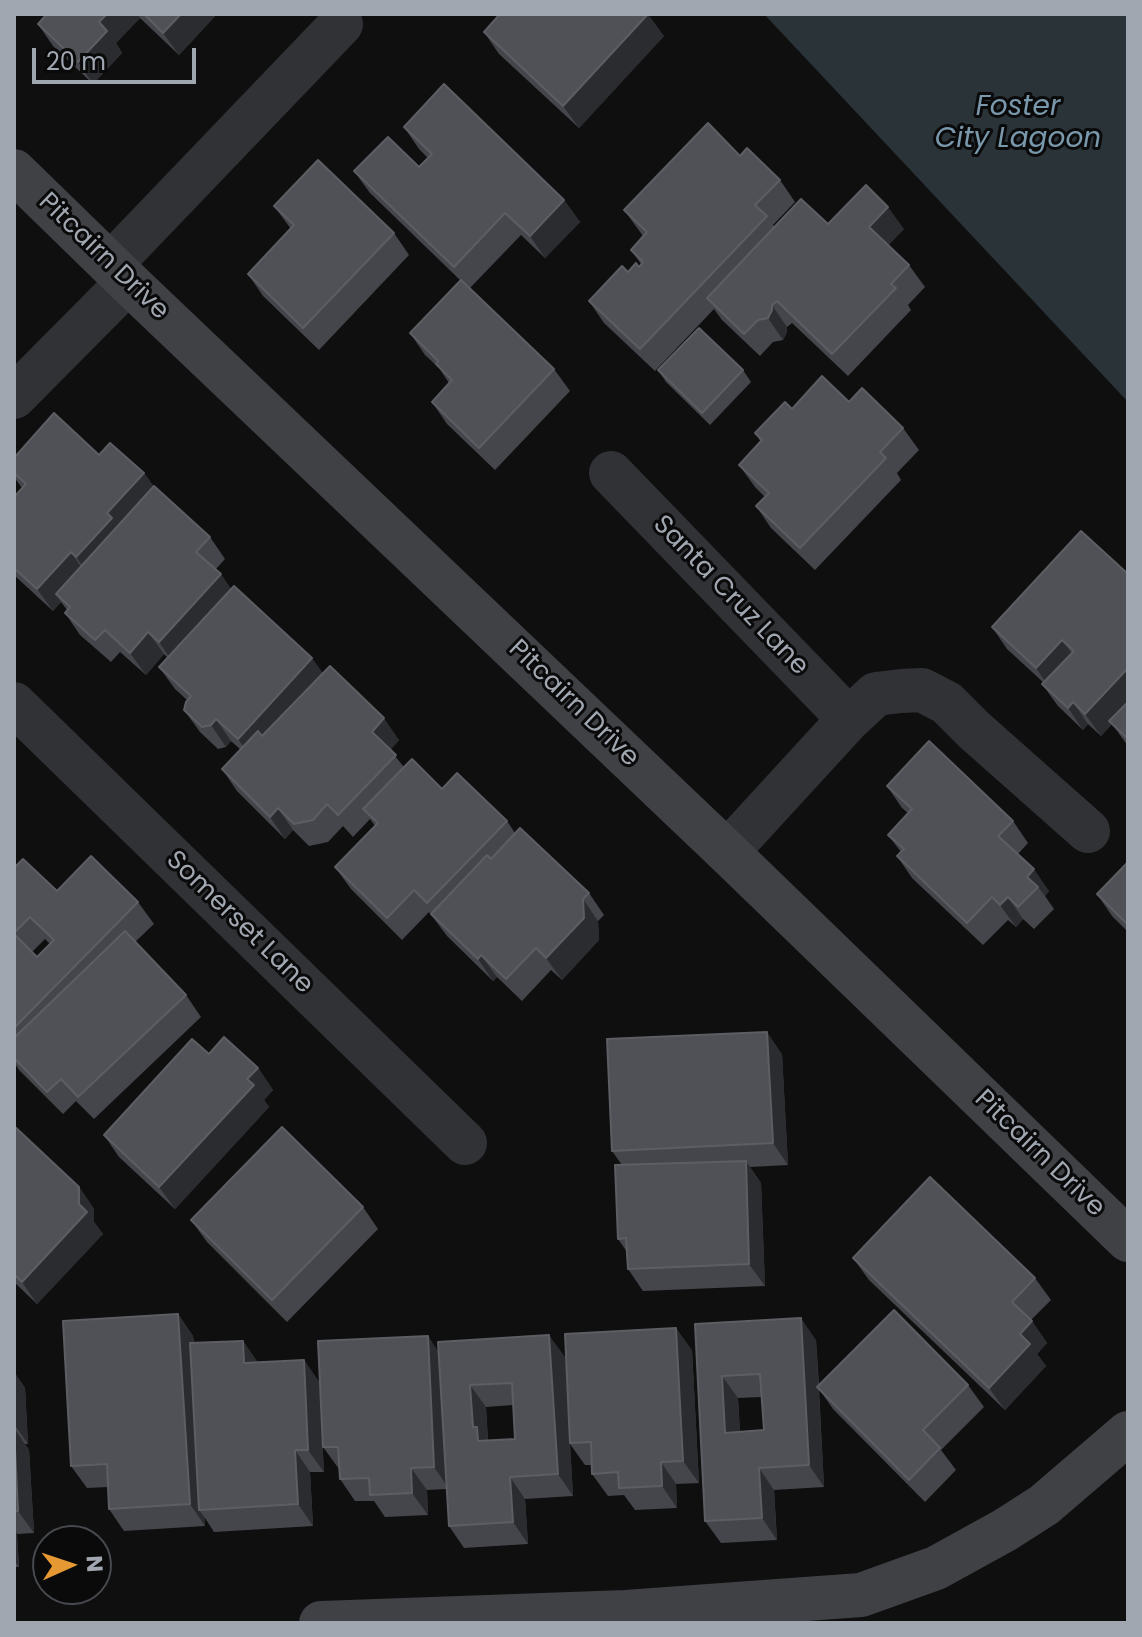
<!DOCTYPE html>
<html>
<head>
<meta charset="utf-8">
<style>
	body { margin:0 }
	#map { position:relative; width:1142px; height:1637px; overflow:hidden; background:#0f0f10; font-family:Poppins,sans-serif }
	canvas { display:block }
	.frame { position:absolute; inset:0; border:16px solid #a1a7b1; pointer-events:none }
	.north { position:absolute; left:32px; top:1525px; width:80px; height:80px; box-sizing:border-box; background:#0a0a0b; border:2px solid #46494d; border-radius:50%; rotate:87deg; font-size:22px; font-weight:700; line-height:32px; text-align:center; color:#a1a7b1 }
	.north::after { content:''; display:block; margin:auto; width:28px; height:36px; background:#e69832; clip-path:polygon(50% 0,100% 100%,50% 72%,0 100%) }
	.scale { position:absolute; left:32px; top:48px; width:164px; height:36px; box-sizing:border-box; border:4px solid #a1a7b1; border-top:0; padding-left:10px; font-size:24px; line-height:28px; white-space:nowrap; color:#a1a7b1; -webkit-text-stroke:6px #0a0a0b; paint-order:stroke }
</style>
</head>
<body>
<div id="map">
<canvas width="1142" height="1637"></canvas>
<div class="frame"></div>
<div class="north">N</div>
<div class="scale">20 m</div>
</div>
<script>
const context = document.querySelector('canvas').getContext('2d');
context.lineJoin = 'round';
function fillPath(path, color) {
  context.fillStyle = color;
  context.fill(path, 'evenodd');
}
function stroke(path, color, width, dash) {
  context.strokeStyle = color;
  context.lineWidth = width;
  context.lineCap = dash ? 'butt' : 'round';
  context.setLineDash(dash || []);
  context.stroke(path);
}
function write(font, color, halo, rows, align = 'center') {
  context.font = font + ' Poppins,sans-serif';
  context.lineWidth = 6;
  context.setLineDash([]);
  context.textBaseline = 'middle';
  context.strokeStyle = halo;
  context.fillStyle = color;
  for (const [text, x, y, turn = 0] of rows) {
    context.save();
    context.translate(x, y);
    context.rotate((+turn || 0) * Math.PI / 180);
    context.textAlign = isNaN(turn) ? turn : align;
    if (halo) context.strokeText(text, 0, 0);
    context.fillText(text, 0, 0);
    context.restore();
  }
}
fillPath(new Path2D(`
	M 764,14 L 1128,14 L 1128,402 Z`), '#2a3338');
stroke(new Path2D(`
	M 111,264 L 341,24
	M 14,397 L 128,282
	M 611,473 L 849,719
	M 14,704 L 465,1143
	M 727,852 L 849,719 L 876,694 L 901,691 L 922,690 L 947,703 L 974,730 L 1088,831`), '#303235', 44);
stroke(new Path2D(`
	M 14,171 L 128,282 L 727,852 L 1128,1240
	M 321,1623 L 626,1612 L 861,1595 L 936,1568 L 1005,1530 L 1044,1505 L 1128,1433`), '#3f4145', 44);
fillPath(new Path2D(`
	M 47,14 L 217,14 L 179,55 L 140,18 L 116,43 L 122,53 L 93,84 L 53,46 L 38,24 Z
	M 484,32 L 664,36 L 579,128 L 499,54 Z
	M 404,127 L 564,200 L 580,222 L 545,258 L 521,235 L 470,288 L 554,369 L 570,391 L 495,470 L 447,424 L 432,402 L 449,383 L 439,368 L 425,355 L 410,333 L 460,280 L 370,193 L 354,171 L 419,167 L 428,158 L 419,149 Z
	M 740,156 L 780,180 L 795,202 L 773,225 L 775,227 L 828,224 L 904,229 L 888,245 L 909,265 L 925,287 L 908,305 L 911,310 L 848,376 L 792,323 L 787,327 L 787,332 L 783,340 L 773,342 L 760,356 L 722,320 L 714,309 L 655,371 L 604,323 L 589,301 L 628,272 L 641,264 L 631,250 L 643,236 L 624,210 Z
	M 274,206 L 394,233 L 409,255 L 319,350 L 263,296 L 248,274 L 291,229 Z
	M 658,370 L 743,370 L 751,382 L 710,425 L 666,382 Z
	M 849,402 L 903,428 L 919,450 L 897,473 L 901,480 L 815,570 L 771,528 L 756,506 L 765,497 L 755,487 L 739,465 L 761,442 L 755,433 L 792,409 Z
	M 99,455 L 144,473 L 154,487 L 210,537 L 225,559 L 216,569 L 231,589 L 323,673 L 399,740 L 390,750 L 404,767 L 442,789 L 507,821 L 515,833 L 589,893 L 604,915 L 598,921 L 599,940 L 562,980 L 551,970 L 522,1001 L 497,977 L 493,981 L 447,936 L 429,912 L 402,940 L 351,889 L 335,867 L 375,826 L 370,819 L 353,837 L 343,826 L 328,842 L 309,846 L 293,830 L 285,839 L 237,791 L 222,769 L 241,750 L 231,741 L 226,747 L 218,749 L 200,732 L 184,710 L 187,700 L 175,689 L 159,667 L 168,658 L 164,654 L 146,675 L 120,652 L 111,662 L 80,635 L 65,613 L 67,610 L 61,602 L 53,611 L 14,575 L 14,497 L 22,488 L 14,477 L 14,458 Z
	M 1128,574 L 1128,746 L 1112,724 L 1101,736 L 1088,724 L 1083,730 L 1058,706 L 1042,684 L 1044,683 L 1007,649 L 992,627 Z
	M 887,786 L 1013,821 L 1028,843 L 1018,854 L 1049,891 L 1045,896 L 1054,909 L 1034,929 L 1023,919 L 1016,927 L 1008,920 L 983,945 L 912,878 L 897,856 L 901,852 L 888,835 L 908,813 L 902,808 Z
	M 1128,862 L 1128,932 L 1112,916 L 1097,894 Z
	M 14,868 L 57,891 L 138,902 L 154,924 L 135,942 L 186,995 L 201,1017 L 94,1119 L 76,1101 L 63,1114 L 19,1070 L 14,1062 ZM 45,939 L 50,944 L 37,957 L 32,952 Z
	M 209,1054 L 258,1068 L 273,1090 L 264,1100 L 269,1107 L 175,1209 L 119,1157 L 104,1135 Z
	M 782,1054 L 788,1165 L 750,1167 L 761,1183 L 765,1286 L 643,1291 L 628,1269 L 627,1252 L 618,1239 L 622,1165 L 612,1151 Z
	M 14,1126 L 79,1187 L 94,1209 L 94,1222 L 103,1234 L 37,1304 L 14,1282 Z
	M 363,1207 L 378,1229 L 287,1322 L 207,1242 L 191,1220 Z
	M 853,1258 L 1035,1278 L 1051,1300 L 1031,1320 L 1047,1343 L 1037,1354 L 1046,1366 L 1005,1410 L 869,1280 Z
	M 178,1314 L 193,1336 L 194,1343 L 243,1341 L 258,1363 L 304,1360 L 319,1382 L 324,1472 L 310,1472 L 313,1526 L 214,1532 L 205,1518 L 205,1526 L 124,1531 L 109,1509 L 108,1487 L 87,1488 L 71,1466 Z
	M 695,1324 L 816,1340 L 819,1385 L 968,1385 L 984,1407 L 941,1450 L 956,1470 L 925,1502 L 833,1409 L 819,1389 L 824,1487 L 774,1490 L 777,1540 L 721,1543 L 705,1521 ZM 762,1397 L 764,1430 L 740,1432 L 738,1398 Z
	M 692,1350 L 699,1483 L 676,1484 L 677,1508 L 635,1510 L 624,1495 L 608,1496 L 592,1474 L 592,1465 L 585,1465 L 570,1444 L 573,1496 L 525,1499 L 528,1544 L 464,1548 L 449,1526 L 447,1489 L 427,1490 L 428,1515 L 385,1517 L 374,1501 L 355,1501 L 340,1479 L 339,1469 L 323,1447 L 439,1351 L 565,1357 L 569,1422 ZM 513,1405 L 515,1439 L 488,1440 L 486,1407 Z
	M 14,1372 L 25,1388 L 28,1444 L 25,1444 L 29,1450 L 34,1533 L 17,1534 L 19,1567 L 14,1567 Z`), '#45464b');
fillPath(new Path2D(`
	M 107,14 L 137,14 L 140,18 L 116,43 L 122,53 L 93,84 L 78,62 L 99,22 Z
	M 181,14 L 217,14 L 179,55 L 163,33 Z
	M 648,14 L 664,36 L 579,128 L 563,106 Z
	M 564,200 L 580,222 L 545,258 L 530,236 Z
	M 888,207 L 904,229 L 885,249 L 869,227 Z
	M 772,305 L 787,327 L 787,332 L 783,340 L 768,318 Z
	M 144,473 L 159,495 L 92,579 L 76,557 L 107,513 Z
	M 71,552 L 86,574 L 56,594 L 61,602 L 53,611 L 37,589 Z
	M 221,574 L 236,596 L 174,664 L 159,642 Z
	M 148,632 L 164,654 L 146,675 L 130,653 Z
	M 1062,640 L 1078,662 L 1051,690 L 1036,668 Z
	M 312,658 L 328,680 L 253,761 L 238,739 Z
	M 1128,668 L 1128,706 L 1109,721 L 1112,724 L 1101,736 L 1085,714 Z
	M 1073,702 L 1088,724 L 1083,730 L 1068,708 Z
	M 384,718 L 399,740 L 387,754 L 372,732 Z
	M 216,719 L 231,741 L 226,747 L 211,725 Z
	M 278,808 L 293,830 L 285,839 L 270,817 Z
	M 1034,869 L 1049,891 L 1045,896 L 1038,887 L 1027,877 Z
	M 1008,897 L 1023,919 L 1016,927 L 1000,905 Z
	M 583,899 L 598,921 L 599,940 L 562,980 L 546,958 Z
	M 481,955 L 497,977 L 493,981 L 478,959 Z
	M 767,1032 L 782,1054 L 788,1165 L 773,1143 Z
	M 258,1068 L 273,1090 L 264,1100 L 269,1107 L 175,1209 L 159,1187 Z
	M 746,1161 L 761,1183 L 765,1286 L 749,1264 Z
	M 79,1187 L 94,1209 L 94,1222 L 103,1234 L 37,1304 L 22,1282 L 79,1204 Z
	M 178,1314 L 193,1336 L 204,1509 L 199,1510 L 205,1518 L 205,1526 L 190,1504 Z
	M 801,1318 L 816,1340 L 824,1487 L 809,1465 Z
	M 1032,1321 L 1047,1343 L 1037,1354 L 1046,1366 L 1005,1410 L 989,1388 L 1020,1334 Z
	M 676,1328 L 692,1350 L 699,1483 L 683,1461 Z
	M 549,1335 L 565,1357 L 573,1496 L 558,1474 Z
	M 428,1336 L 443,1358 L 449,1489 L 434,1467 Z
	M 243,1341 L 258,1363 L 244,1363 Z
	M 304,1360 L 319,1382 L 324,1472 L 308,1450 Z
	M 14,1372 L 25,1388 L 28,1444 L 14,1424 Z
	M 722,1376 L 738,1398 L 741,1455 L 725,1433 Z
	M 470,1385 L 486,1407 L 488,1442 L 478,1441 L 473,1427 Z
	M 14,1428 L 29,1450 L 34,1533 L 18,1511 Z
	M 295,1450 L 310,1472 L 313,1526 L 298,1504 Z
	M 661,1462 L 676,1484 L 677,1508 L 662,1486 Z
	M 411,1468 L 427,1490 L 428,1515 L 412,1493 Z
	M 759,1468 L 774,1490 L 777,1540 L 762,1518 Z
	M 510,1477 L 525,1499 L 528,1544 L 513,1522 Z
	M 14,1529 L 17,1534 L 19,1567 L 14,1560 Z`), '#2b2c2f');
const building = new Path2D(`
	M 47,14 L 107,14 L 99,22 L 107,31 L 78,62 L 38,24 Z
	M 144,14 L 181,14 L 163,33 Z
	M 500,14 L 648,14 L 563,106 L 484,32 Z
	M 444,84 L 564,200 L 530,236 L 505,213 L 454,267 L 354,171 L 388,137 L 419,167 L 432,154 L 404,127 Z
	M 708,123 L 740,156 L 747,148 L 780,180 L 755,205 L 767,216 L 640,349 L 589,301 L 622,266 L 628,272 L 636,263 L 639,267 L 643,262 L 631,250 L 647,232 L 624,210 Z
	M 318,160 L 394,233 L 303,328 L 248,274 L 294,225 L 274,206 Z
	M 866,185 L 888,207 L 869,227 L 909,265 L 891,284 L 896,288 L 832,354 L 777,301 L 772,305 L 772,310 L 768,318 L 758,320 L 744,334 L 707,298 L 801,199 L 828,224 Z
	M 461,280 L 554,369 L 479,448 L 432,402 L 452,380 L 436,364 L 438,361 L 410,333 Z
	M 699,328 L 743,370 L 702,413 L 658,370 Z
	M 822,376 L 849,402 L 862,388 L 903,428 L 880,452 L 886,458 L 800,548 L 756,506 L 769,493 L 739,465 L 762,440 L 755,433 L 785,402 L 792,409 Z
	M 54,413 L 99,455 L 110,443 L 144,473 L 107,513 L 112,518 L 76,557 L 71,552 L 37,589 L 14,568 L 14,497 L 26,484 L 14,473 L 14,458 Z
	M 154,486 L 210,537 L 196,552 L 221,574 L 159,642 L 148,632 L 130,653 L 105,630 L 95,640 L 65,613 L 70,607 L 56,594 Z
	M 1081,531 L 1128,574 L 1128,668 L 1085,714 L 1073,702 L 1068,708 L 1042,684 L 1074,651 L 1062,640 L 1036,668 L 992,627 Z
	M 234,586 L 312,658 L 238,739 L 216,719 L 211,725 L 202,727 L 184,710 L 186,702 L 191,696 L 159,667 Z
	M 330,666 L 384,718 L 372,732 L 396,755 L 338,815 L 327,804 L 313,820 L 294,824 L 278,808 L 270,817 L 222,769 L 258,731 L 262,736 Z
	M 1128,702 L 1128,739 L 1109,721 Z
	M 929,741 L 1013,821 L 998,836 L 1034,869 L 1027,877 L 1038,887 L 1018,907 L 1008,897 L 1000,905 L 992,897 L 967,923 L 897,856 L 904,849 L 888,835 L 912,809 L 887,786 Z
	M 412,759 L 442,789 L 457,773 L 507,821 L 427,903 L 414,890 L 387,918 L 335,867 L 378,823 L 363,809 Z
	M 520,828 L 589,893 L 583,899 L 584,918 L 546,958 L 536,948 L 506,979 L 481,955 L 478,959 L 431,914 L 487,855 L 491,859 Z
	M 91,856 L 138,902 L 14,1028 L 14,934 L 37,957 L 54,940 L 30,917 L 14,933 L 14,868 L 23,859 L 57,891 Z
	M 1128,862 L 1128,925 L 1097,894 Z
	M 125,931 L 186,995 L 78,1097 L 61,1079 L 47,1092 L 14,1058 L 14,1038 Z
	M 767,1032 L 773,1143 L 612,1151 L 607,1039 Z
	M 224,1037 L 258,1068 L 247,1079 L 254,1085 L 159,1187 L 104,1135 L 192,1039 L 209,1054 Z
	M 14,1126 L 79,1187 L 79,1204 L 87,1212 L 22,1282 L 14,1274 Z
	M 282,1127 L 363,1207 L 272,1300 L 191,1220 Z
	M 746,1161 L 749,1264 L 628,1269 L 626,1238 L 618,1239 L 615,1165 Z
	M 930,1177 L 1035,1278 L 1012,1302 L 1032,1321 L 1020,1334 L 1030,1344 L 989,1388 L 853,1258 Z
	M 894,1310 L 968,1385 L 923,1430 L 940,1448 L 909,1480 L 817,1387 Z
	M 178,1314 L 190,1504 L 109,1509 L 107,1464 L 71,1466 L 63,1321 Z
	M 801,1318 L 809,1465 L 759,1468 L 762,1518 L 705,1521 L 695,1324 ZM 760,1374 L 764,1430 L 725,1433 L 722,1376 Z
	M 676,1328 L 683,1461 L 661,1462 L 662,1486 L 619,1488 L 618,1472 L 592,1474 L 591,1442 L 570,1443 L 565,1334 Z
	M 549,1335 L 558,1474 L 510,1477 L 513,1522 L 449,1526 L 438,1342 ZM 512,1383 L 515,1439 L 478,1441 L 477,1427 L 473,1427 L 470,1385 Z
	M 428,1336 L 434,1467 L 411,1468 L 412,1493 L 370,1495 L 369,1478 L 340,1479 L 338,1447 L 323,1447 L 318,1341 Z
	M 243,1341 L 244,1363 L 304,1360 L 308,1450 L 295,1450 L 298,1504 L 199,1510 L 190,1343 Z
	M 14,1429 L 18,1511 L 14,1511 Z`);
fillPath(building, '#4f5156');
stroke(building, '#5c5e64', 2);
write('26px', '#a1a7b1', '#0a0a0b', [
	["Pitcairn Drive",103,257,44],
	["Santa Cruz Lane",730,596,46],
	["Pitcairn Drive",573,704,44],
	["Somerset Lane",239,923,44],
	["Pitcairn Drive",1039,1154,44]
]);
write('italic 28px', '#7998ab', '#0a0a0b', [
	["Foster",1018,108],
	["City Lagoon",1018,140]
]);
</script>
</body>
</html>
